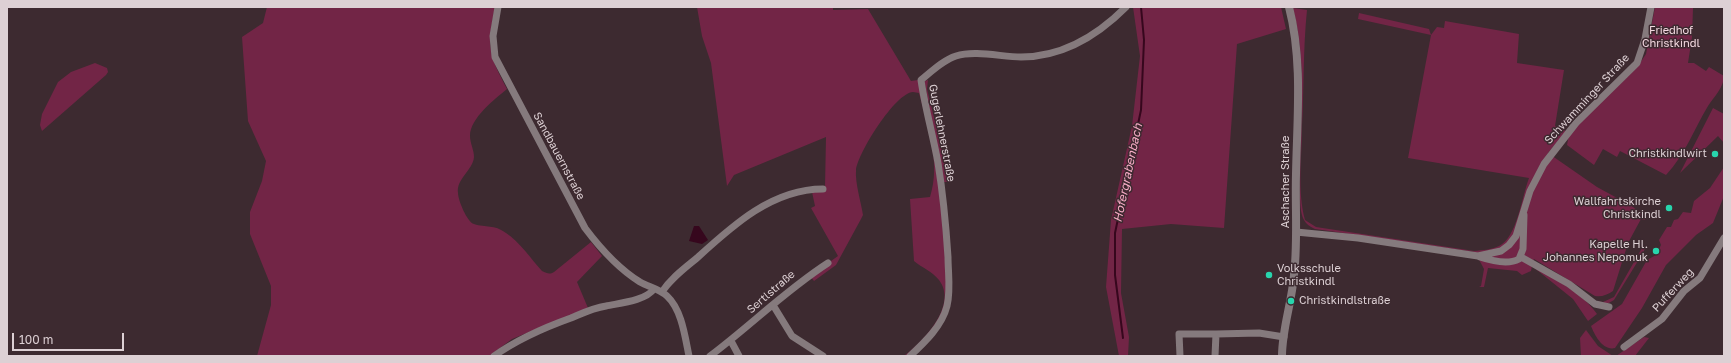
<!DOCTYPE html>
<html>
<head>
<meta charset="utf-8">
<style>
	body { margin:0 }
	#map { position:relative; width:1731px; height:363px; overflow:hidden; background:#3d2a30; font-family:"Golos Text",sans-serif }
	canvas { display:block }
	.frame { position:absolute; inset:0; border:8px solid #ddd0d4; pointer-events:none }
	.scale { position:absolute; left:12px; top:333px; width:112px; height:18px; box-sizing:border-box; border:2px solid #ddd0d4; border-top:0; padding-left:5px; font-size:12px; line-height:14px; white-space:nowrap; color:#ddd0d4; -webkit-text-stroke:3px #3d2a30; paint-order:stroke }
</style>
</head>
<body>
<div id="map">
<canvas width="1731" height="363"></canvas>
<div class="frame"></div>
<div class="scale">100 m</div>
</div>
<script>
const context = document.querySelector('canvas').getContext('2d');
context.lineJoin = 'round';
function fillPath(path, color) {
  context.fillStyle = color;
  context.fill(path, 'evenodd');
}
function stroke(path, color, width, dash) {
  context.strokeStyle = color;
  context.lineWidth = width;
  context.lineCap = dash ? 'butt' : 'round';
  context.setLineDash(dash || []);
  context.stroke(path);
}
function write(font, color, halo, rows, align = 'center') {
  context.font = font + ' "Golos Text",sans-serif';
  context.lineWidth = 3;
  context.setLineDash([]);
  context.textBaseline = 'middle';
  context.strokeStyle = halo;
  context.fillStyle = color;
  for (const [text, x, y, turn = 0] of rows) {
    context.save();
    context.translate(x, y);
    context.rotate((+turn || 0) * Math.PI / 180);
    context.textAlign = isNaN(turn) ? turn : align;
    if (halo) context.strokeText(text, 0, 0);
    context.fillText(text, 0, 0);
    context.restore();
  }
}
fillPath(new Path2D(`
	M 267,7 L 495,7 C 487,47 488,53 507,89 C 495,99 470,118 470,136 C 470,143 474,150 474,157 C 473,170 456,179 458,193 C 458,200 467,222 474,224 C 486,228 494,224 506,233 C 519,241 531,259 542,271 C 547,273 549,275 554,272 L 591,242 L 602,256 L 577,282 L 588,308 L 512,339 L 489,356 L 257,356 L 271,305 L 271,286 L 250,234 L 250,212 L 262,181 L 266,161 L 248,121 L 242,37 L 263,23 Z
	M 697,7 L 833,7 L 833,10 L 868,9 L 911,81 L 918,80 C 931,139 942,193 946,254 C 947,271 950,289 945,306 C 940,326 923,343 907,356 L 904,356 C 924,341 958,305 939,280 C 933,272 921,267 914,261 L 910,199 L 930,197 C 941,163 928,127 919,93 C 917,93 915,92 913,92 C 895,93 858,153 856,170 C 855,183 861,202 863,215 L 861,219 L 836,265 L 814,281 L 810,276 L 838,256 L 811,208 L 815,206 L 812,192 L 824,191 L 825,187 L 826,137 L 734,175 L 727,186 L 711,63 L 702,36 Z
	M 1133,7 L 1281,7 L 1286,29 L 1237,44 L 1224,228 L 1171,224 L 1122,229 L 1121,293 L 1129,337 L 1128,356 L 1119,356 L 1106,287 L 1111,220 L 1132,126 L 1140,56 Z
	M 1655,7 L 1693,8 L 1692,37 L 1688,63 L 1694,63 L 1706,71 L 1709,67 L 1724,76 C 1724,87 1714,97 1708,106 C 1694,129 1685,155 1666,175 L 1620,151 L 1617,157 L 1603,149 L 1594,165 L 1567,145 L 1569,134 L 1638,66 L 1646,54 Z
	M 1293,8 L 1307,10 C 1303,49 1304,87 1302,126 C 1302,157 1297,190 1305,220 L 1316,227 L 1474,251 C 1483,250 1491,250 1499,246 C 1517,238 1522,196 1529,178 L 1408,158 L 1431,35 L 1358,19 L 1359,13 L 1429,29 L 1431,35 L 1437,27 L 1444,28 L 1445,21 L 1519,34 L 1517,63 L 1564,70 L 1555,126 L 1566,131 L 1548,153 L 1597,187 L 1630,205 L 1646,216 L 1645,220 L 1641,219 L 1628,243 L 1613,291 C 1607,295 1602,297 1595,296 L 1534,259 L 1532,265 C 1554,279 1582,292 1597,314 L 1588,321 L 1573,299 L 1532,266 L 1531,271 L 1522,275 L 1517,271 L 1488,268 L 1484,287 L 1479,287 L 1481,286 L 1484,269 L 1475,252 L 1315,229 C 1301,223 1301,213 1300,199 C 1299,136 1309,70 1293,8 Z
	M 95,63 L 107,68 L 108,72 L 106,75 L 42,131 L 40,125 L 42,114 L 58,82 L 71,72 Z
	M 928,80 L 927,89 L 950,182 L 943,182 L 925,84 L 925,81 Z
	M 1713,108 L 1724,114 L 1724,143 L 1718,136 L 1680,173 Z
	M 1724,167 L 1724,196 L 1713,223 L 1696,235 L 1666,265 L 1642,308 L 1615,348 C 1603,351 1595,336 1591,326 L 1622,304 L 1647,260 L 1656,255 L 1661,245 L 1659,240 L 1667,227 L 1671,227 L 1674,220 L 1678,219 L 1683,212 L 1691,213 L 1694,201 L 1710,188 Z
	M 1642,248 L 1645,249 L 1641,256 L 1614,300 L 1607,304 L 1595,301 L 1603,302 L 1614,297 Z
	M 1586,330 L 1598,346 L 1613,356 L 1581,356 L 1580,338 Z
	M 1644,337 L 1649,338 L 1635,356 L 1616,356 Z`), '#722546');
fillPath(new Path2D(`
	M 694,226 L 699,226 L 708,240 L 702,244 L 689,241 Z`), '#36071d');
stroke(new Path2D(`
	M 1123,338 L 1115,275 L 1115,233 L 1141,110 L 1144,40 L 1141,7`), '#36071d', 2);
stroke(new Path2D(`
	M 498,7 L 493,36 L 495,57 L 585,228 C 600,248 619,269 640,282 C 649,287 660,289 667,296 C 682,310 685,337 689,356
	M 1296,232 L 1358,238 L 1478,256 L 1501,251 L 1509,245 L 1516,236 L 1530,191 L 1544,164 L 1576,123 L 1637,63 L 1645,39 L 1651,7
	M 1480,257 C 1492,261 1508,265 1519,259 L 1523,249 L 1524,215
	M 1521,257 L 1569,284 L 1595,304 L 1609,307
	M 662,292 C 671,278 685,268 697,258 C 732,226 772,189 823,189
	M 773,305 L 792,336 L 823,356
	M 731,341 L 739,356
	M 1624,347 L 1662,319 L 1684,291 L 1700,278 L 1724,238
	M 494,356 C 518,339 543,328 571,318 C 583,313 593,308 606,306 C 620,303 645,301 654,289
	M 710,356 C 750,326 786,290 828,263
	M 910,356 C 925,342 942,326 947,306 C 951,290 948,273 948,257 C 946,226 943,194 938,163 C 933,135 925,108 921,80 C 931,72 943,60 956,56 C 975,50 1002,57 1021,57 C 1062,57 1098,35 1126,7
	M 1180,356 L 1179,334 L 1216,334
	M 1215,356 L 1216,334 L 1259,333 L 1284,337`), '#857a7d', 7);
stroke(new Path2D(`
	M 1282,356 C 1282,329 1292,302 1294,275 C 1298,241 1295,208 1296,174 C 1297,119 1303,61 1289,7`), '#857a7d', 8);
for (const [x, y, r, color] of [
	[1715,154,4,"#28d5ad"],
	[1669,208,4,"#28d5ad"],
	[1656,251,4,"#28d5ad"],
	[1269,275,4,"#28d5ad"],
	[1291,301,4,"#28d5ad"]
]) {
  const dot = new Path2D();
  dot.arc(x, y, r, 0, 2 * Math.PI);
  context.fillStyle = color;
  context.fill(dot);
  stroke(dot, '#3d2a30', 1.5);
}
write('11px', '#f4d9e1', '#3d2a30', [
	["Friedhof",1671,31],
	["Christkindl",1671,44]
]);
write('11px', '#ddd0d4', '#3d2a30', [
	["Schwamminger Straße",1587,99,-47],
	["Gugerlehnerstraße",942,133,79],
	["Sandbauernstraße",559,156,62],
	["Aschacher Straße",1286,182,-90],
	["Pufferweg",1673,290,-47],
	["Sertlstraße",771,292,-41]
]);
write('11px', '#ddd0d4', '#3d2a30', [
	["Christkindlwirt",1707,154],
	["Wallfahrtskirche",1661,202],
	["Christkindl",1661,215],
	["Kapelle Hl.",1648,245],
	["Johannes Nepomuk",1648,258],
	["Volksschule",1277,269,"left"],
	["Christkindl",1277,282,"left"],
	["Christkindlstraße",1299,301,"left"]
], 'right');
write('italic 12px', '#f8acc6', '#3d2a30', [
	["Hofergrabenbach",1128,173,-78]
]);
</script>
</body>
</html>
